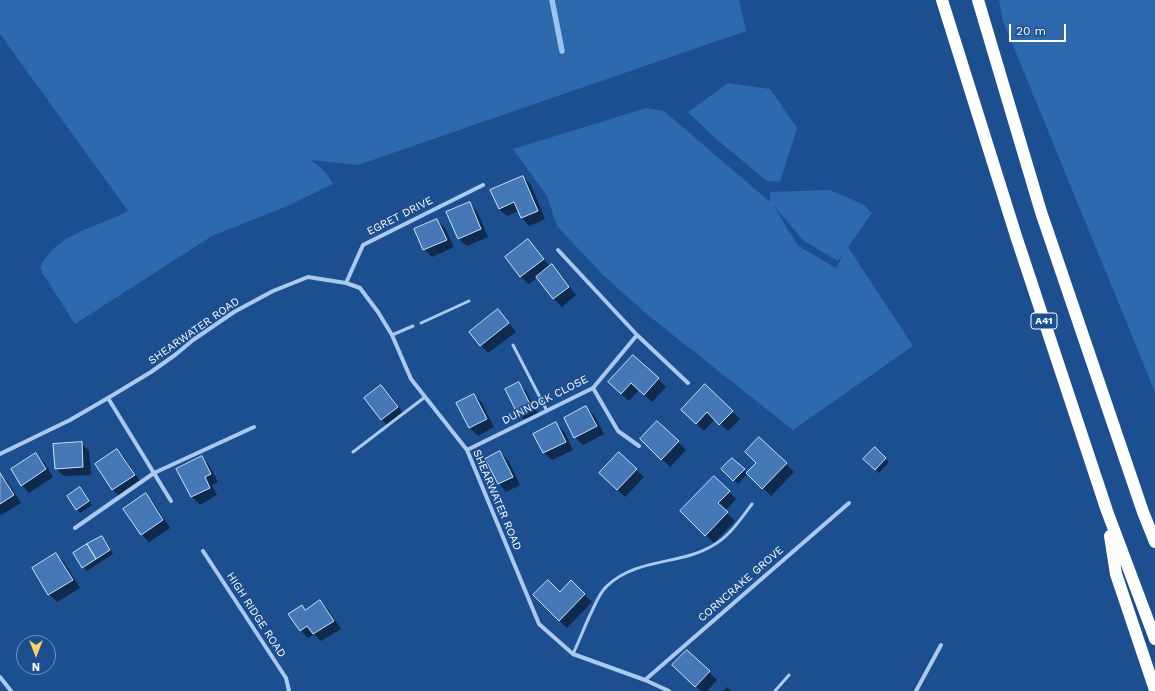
<!DOCTYPE html>
<html>
<head>
<meta charset="utf-8">
<style>
	body { margin:0 }
	#map { position:relative; width:1155px; height:691px; overflow:hidden; background:#1b4f8f; font-family:"Work Sans",sans-serif }
	canvas { display:block }
	.north { position:absolute; left:16px; top:635px; width:40px; height:40px; box-sizing:border-box; background:#1b4f8f; border:1px solid #7695bc; border-radius:50%; rotate:180deg; font-size:11px; font-weight:700; line-height:16px; text-align:center; color:#fff }
	.north::after { content:''; display:block; margin:auto; width:14px; height:18px; background:#ffd166; clip-path:polygon(50% 0,100% 100%,50% 72%,0 100%) }
	.scale { position:absolute; left:1009px; top:24px; width:57px; height:18px; box-sizing:border-box; border:2px solid #fff; border-top:0; padding-left:5px; font-size:12px; line-height:14px; white-space:nowrap; color:#fff; -webkit-text-stroke:3px #1b4f8f; paint-order:stroke }
</style>
</head>
<body>
<div id="map">
<canvas width="1155" height="691"></canvas>
<div class="north">N</div>
<div class="scale">20 m</div>
</div>
<script>
const context = document.querySelector('canvas').getContext('2d');
context.lineJoin = 'round';
function fillPath(path, color) {
  context.fillStyle = color;
  context.fill(path, 'evenodd');
}
function stroke(path, color, width, dash) {
  context.strokeStyle = color;
  context.lineWidth = width;
  context.lineCap = dash ? 'butt' : 'round';
  context.setLineDash(dash || []);
  context.stroke(path);
}
function write(font, color, halo, rows, align = 'center') {
  context.font = font + ' "Work Sans",sans-serif';
  context.lineWidth = 3;
  context.setLineDash([]);
  context.textBaseline = 'middle';
  context.strokeStyle = halo;
  context.fillStyle = color;
  for (const [text, x, y, turn = 0] of rows) {
    context.save();
    context.translate(x, y);
    context.rotate((+turn || 0) * Math.PI / 180);
    context.textAlign = isNaN(turn) ? turn : align;
    if (halo) context.strokeText(text, 0, 0);
    context.fillText(text, 0, 0);
    context.restore();
  }
}
fillPath(new Path2D(`
	M 0,0 L 739,0 L 746,31 L 358,165 L 310,160 L 318,165 L 326,173 L 333,184 L 285,207 L 212,236 L 75,324 L 43,274 L 40,267 C 44,261 47,254 53,249 C 74,230 104,224 128,211 L 0,34 Z
	M 999,0 L 1155,0 L 1155,392 L 1003,21 Z
	M 728,83 L 770,89 L 797,128 L 780,182 L 767,181 L 715,138 L 688,112 Z
	M 646,108 L 664,111 L 770,202 L 770,192 L 830,190 L 864,205 L 872,213 L 848,247 L 913,346 L 793,430 L 649,316 L 603,275 L 557,226 L 547,196 L 513,149 L 611,119 ZM 773,205 L 804,241 L 838,261 L 845,251 L 836,268 L 798,246 Z`), '#2e69ad');
fillPath(new Path2D(`
	M 523,177 L 531,185 L 545,219 L 529,226 L 522,218 L 519,211 L 507,216 L 499,209 Z
	M 469,203 L 477,211 L 488,237 L 467,246 L 459,239 L 448,213 Z
	M 437,220 L 445,228 L 454,247 L 432,257 L 424,249 Z
	M 528,240 L 535,248 L 550,267 L 552,265 L 559,273 L 576,295 L 562,307 L 554,299 L 537,278 L 529,284 L 521,277 L 506,258 Z
	M 505,318 L 516,332 L 488,353 L 470,332 Z
	M 633,356 L 666,387 L 652,402 L 639,390 L 629,401 L 617,390 Z
	M 518,383 L 526,391 L 538,414 L 525,420 L 517,412 Z
	M 381,386 L 389,394 L 405,415 L 389,427 L 381,419 Z
	M 705,386 L 740,419 L 728,431 L 715,419 L 704,431 L 682,410 Z
	M 474,395 L 482,403 L 494,427 L 478,436 L 470,428 L 458,403 Z
	M 586,407 L 594,415 L 604,434 L 583,445 L 575,437 Z
	M 657,422 L 686,450 L 670,467 L 641,439 Z
	M 556,424 L 564,431 L 573,450 L 552,460 L 544,453 Z
	M 759,438 L 794,472 L 771,496 L 748,473 L 738,484 L 723,469 L 733,459 L 747,473 L 757,463 Z
	M 81,443 L 89,451 L 91,475 L 64,476 L 56,469 Z
	M 875,449 L 889,462 L 879,473 L 865,459 Z
	M 117,450 L 125,458 L 142,484 L 121,497 L 113,490 L 96,464 Z
	M 500,452 L 508,460 L 520,485 L 506,492 L 499,484 L 486,459 Z
	M 619,453 L 644,477 L 625,497 L 600,473 Z
	M 36,454 L 44,462 L 53,477 L 29,493 L 22,485 Z
	M 202,457 L 209,465 L 218,482 L 212,485 L 217,495 L 200,505 L 192,497 L 178,470 Z
	M 0,474 L 7,481 L 21,503 L 1,515 L 0,514 Z
	M 714,477 L 736,499 L 725,511 L 735,521 L 714,543 L 681,511 Z
	M 80,488 L 92,505 L 80,513 L 77,509 Z
	M 146,495 L 153,502 L 170,528 L 149,542 L 141,534 Z
	M 101,537 L 105,540 L 113,554 L 87,571 L 83,567 Z
	M 56,554 L 64,562 L 80,588 L 57,602 L 49,594 Z
	M 571,582 L 592,602 L 567,628 L 534,595 L 560,593 Z
	M 320,601 L 328,609 L 341,629 L 321,641 L 314,634 L 308,638 L 300,630 L 302,606 L 306,611 Z
	M 687,651 L 717,680 L 707,691 L 701,691 L 674,665 Z
	M 727,687 L 731,691 L 723,691 Z`), '#0007');
stroke(new Path2D(`
	M 552,0 L 562,51`), '#9cc4f0', 5.5);
const building = new Path2D(`
	M 523,176 L 538,211 L 521,218 L 514,202 L 499,209 L 490,190 Z
	M 470,202 L 481,229 L 458,239 L 446,212 Z
	M 437,219 L 447,240 L 423,250 L 414,229 Z
	M 528,239 L 544,259 L 520,277 L 505,257 Z
	M 552,264 L 569,287 L 553,299 L 536,277 Z
	M 498,309 L 509,323 L 480,346 L 469,332 Z
	M 633,355 L 659,378 L 644,395 L 631,383 L 621,394 L 608,382 Z
	M 519,382 L 531,406 L 517,413 L 505,389 Z
	M 705,384 L 733,411 L 719,425 L 707,412 L 696,424 L 681,410 Z
	M 381,385 L 398,407 L 381,420 L 364,398 Z
	M 474,394 L 487,419 L 469,428 L 456,403 Z
	M 586,406 L 597,426 L 574,438 L 564,418 Z
	M 657,421 L 679,441 L 661,460 L 640,439 Z
	M 556,422 L 566,442 L 543,453 L 533,434 Z
	M 759,437 L 787,463 L 762,489 L 746,473 L 756,463 L 745,452 Z
	M 82,442 L 83,467 L 55,469 L 53,444 Z
	M 875,447 L 886,458 L 875,470 L 863,459 Z
	M 117,449 L 135,475 L 112,490 L 95,464 Z
	M 500,451 L 513,477 L 498,484 L 485,459 Z
	M 619,452 L 637,469 L 617,490 L 599,473 Z
	M 36,453 L 46,469 L 21,486 L 11,469 Z
	M 202,456 L 211,474 L 205,477 L 210,488 L 191,497 L 176,469 Z
	M 732,458 L 745,469 L 733,481 L 721,469 Z
	M 0,473 L 14,495 L 0,504 Z
	M 714,476 L 730,491 L 718,503 L 728,512 L 705,536 L 680,511 Z
	M 80,487 L 89,501 L 76,510 L 67,496 Z
	M 146,493 L 163,520 L 141,535 L 123,509 Z
	M 102,536 L 110,550 L 96,559 L 87,544 Z
	M 87,544 L 96,559 L 82,568 L 73,553 Z
	M 56,553 L 73,580 L 48,595 L 32,568 Z
	M 548,580 L 560,592 L 571,580 L 585,594 L 559,621 L 533,595 Z
	M 320,600 L 334,621 L 313,634 L 307,626 L 300,631 L 288,614 L 302,605 L 305,610 Z
	M 687,650 L 710,671 L 695,687 L 672,665 Z`);
fillPath(building, '#4478b7');
stroke(building, '#cfe3fa', 1);
stroke(new Path2D(`
	M 421,323 L 469,301
	M 392,335 L 413,326
	M 513,345 L 547,411
	M 353,452 L 425,397
	M 573,654 C 579,641 584,628 590,615 C 595,605 599,593 607,586 C 636,558 680,565 712,546 C 729,537 741,519 752,504
	M 775,691 L 789,675`), '#a9c9ee', 3);
stroke(new Path2D(`
	M 558,250 L 637,335 L 688,383
	M 346,283 L 363,245 L 483,185
	M 593,388 L 618,431 L 639,446
	M 108,398 L 171,501
	M 467,450 L 593,388 L 637,335
	M 0,454 L 70,420 L 108,398 L 151,372 L 175,355 L 193,340 L 234,312 L 273,291 L 308,277 L 346,283 L 360,288 L 378,312 L 392,335 L 411,379 L 467,450 L 539,624 L 573,654 L 645,680 L 669,691
	M 75,528 L 154,473 L 254,427
	M 203,551 L 286,678 L 289,691
	M 0,677 L 11,691
	M 645,680 L 849,503
	M 916,691 L 941,645`), '#a9c9ee', 4);
stroke(new Path2D(`
	M 942,0 L 1016,236 L 1107,511 L 1155,639
	M 978,0 L 1041,212 L 1143,512 L 1155,542
	M 1110,536 L 1116,574 L 1155,690`), '#fff', 12);
for (const [x, y, w] of [
	[1044,321,26]
]) {
  const box = new Path2D();
  box.roundRect(x - w / 2, y - 8, w, 16, 3);
  context.fillStyle = '#1b4f8f';
  context.fill(box);
  stroke(box, '#fff', 1);
}
write('bold 10px', '#fff', null, [
	["A41",1044,321]
]);
write('11px', '#fff', '#1b4f8f', [
	["EGRET DRIVE",400,216,-27],
	["SHEARWATER ROAD",194,331,-35],
	["DUNNOCK CLOSE",545,400,-27],
	["SHEARWATER ROAD",497,500,67],
	["CORNCRAKE GROVE",741,584,-41],
	["HIGH RIDGE ROAD",256,615,57]
]);
</script>
</body>
</html>
